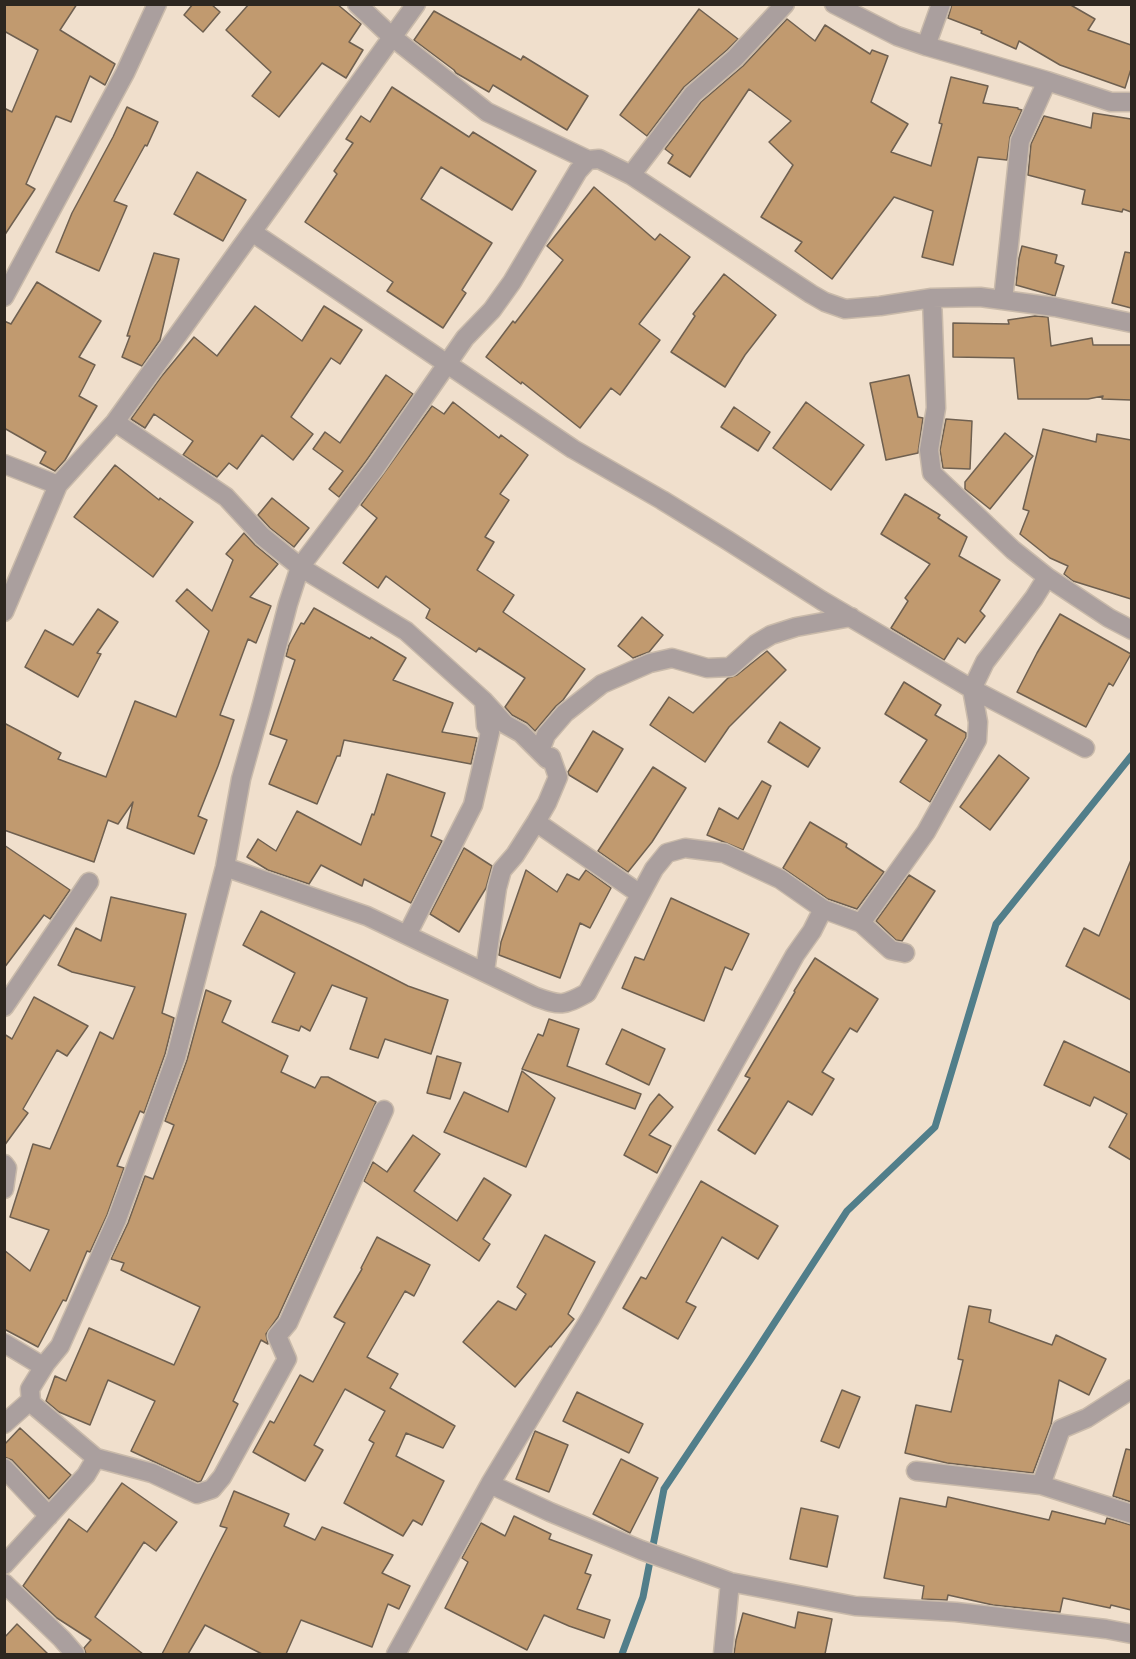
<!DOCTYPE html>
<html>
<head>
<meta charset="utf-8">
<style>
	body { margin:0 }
	#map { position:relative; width:1136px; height:1659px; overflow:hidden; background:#f0dfcc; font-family:Ubuntu,sans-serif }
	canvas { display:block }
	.frame { position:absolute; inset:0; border:6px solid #2d2720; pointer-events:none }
</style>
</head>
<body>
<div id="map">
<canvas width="1136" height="1659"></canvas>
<div class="frame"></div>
</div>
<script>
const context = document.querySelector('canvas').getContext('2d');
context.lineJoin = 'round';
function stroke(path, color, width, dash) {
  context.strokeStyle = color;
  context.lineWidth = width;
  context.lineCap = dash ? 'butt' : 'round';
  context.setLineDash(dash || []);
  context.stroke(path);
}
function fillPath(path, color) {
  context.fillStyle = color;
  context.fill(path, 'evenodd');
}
stroke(new Path2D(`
	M 622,1654 L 643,1597 L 664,1489 L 751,1359 L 847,1211 L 935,1127 L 996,924 L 1132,755`), '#517e8a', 7);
const building = new Path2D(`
	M 4,4 L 77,4 L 60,30 L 115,64 L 105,85 L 90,76 L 71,122 L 56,116 L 26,184 L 35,189 L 4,236 L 4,108 L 12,112 L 38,50 L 4,31 Z
	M 193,4 L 211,4 L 220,12 L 203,32 L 184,15 Z
	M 249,4 L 337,4 L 361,24 L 349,42 L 363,50 L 346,78 L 322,63 L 279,117 L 252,96 L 271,72 L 226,30 Z
	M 952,4 L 1069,4 L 1095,19 L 1088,30 L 1131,45 L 1131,69 L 1125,88 L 1060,65 L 1019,41 L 1016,49 L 981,33 L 982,31 L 948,18 Z
	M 699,9 L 738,39 L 727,50 L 684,87 L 647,136 L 620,115 Z
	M 434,11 L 521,60 L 523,56 L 588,96 L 567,130 L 493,85 L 489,92 L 456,73 L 454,70 L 414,40 Z
	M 787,19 L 815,41 L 825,25 L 870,54 L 872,50 L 888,56 L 871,102 L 908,124 L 891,152 L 931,166 L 942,124 L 939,123 L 951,77 L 988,86 L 983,103 L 1018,108 L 1018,109 L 1022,110 L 1010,137 L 1007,160 L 978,157 L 953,265 L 922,257 L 933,211 L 894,197 L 832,279 L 795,251 L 802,242 L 761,217 L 793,165 L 769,142 L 791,121 L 749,89 L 690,177 L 668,163 L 673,155 L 665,149 L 701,102 L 743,66 Z
	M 392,87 L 469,137 L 473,132 L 536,171 L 512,210 L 441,167 L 421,199 L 492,243 L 462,290 L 466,293 L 443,328 L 387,291 L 393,282 L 305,222 L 337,174 L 334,171 L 353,143 L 346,139 L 361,116 L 370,122 Z
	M 127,107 L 158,122 L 147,146 L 145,145 L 114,201 L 127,206 L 99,271 L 56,252 L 72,213 L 113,137 Z
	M 1093,113 L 1131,119 L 1131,212 L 1123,209 L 1122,212 L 1082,204 L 1085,190 L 1028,175 L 1031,144 L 1044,116 L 1091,128 Z
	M 197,172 L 246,200 L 223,241 L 174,214 Z
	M 594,187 L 655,240 L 660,234 L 690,257 L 639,324 L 660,340 L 620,395 L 611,388 L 580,428 L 522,382 L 521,384 L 486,357 L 513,321 L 515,323 L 563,260 L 547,246 Z
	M 1022,246 L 1057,255 L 1055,263 L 1064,266 L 1055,296 L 1016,285 L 1019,258 Z
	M 1125,252 L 1131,253 L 1131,308 L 1112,303 Z
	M 154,253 L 179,259 L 160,340 L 142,366 L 122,357 L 130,336 L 127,336 Z
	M 724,274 L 776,315 L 745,355 L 725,387 L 671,352 L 695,316 L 693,314 Z
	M 37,282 L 101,321 L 79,357 L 95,365 L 79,396 L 97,406 L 65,460 L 55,471 L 40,463 L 46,452 L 4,428 L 4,321 L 11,324 Z
	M 255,306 L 302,341 L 324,306 L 362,330 L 340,364 L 331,358 L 291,417 L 313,434 L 293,460 L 262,435 L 237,469 L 229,463 L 217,477 L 183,455 L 193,441 L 154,414 L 145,428 L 131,419 L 161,377 L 194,337 L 217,356 Z
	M 1035,316 L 1048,317 L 1051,346 L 1092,338 L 1093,345 L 1131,345 L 1131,400 L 1102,399 L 1103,396 L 1088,399 L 1018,399 L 1014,358 L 953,357 L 953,323 L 1009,324 L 1008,320 Z
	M 386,375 L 413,394 L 366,461 L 339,497 L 329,489 L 343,471 L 313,449 L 325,432 L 340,443 Z
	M 909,375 L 918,417 L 923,418 L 918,453 L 886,460 L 870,383 Z
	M 453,402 L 499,438 L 501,435 L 528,455 L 500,494 L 509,500 L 485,537 L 494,542 L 477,570 L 514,595 L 503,612 L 585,669 L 563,700 L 556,706 L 535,731 L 527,723 L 512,715 L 505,707 L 525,678 L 479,648 L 476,652 L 426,618 L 430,609 L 386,576 L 378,588 L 343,563 L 377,518 L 361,505 L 432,406 L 444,414 Z
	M 806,402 L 864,445 L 831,490 L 773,448 Z
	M 734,407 L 770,432 L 758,451 L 721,427 Z
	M 946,419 L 972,421 L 970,469 L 943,468 L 940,450 Z
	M 1043,429 L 1096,442 L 1097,434 L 1131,440 L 1131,599 L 1073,581 L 1064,574 L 1068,566 L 1050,558 L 1020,534 L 1029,511 L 1023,509 Z
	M 1005,433 L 1033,456 L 990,509 L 965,489 L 965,482 Z
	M 115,465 L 159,500 L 160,498 L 193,522 L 153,577 L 74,517 Z
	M 905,494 L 940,515 L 938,518 L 967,537 L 959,556 L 1000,580 L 980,611 L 985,616 L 965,643 L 958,638 L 944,660 L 891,628 L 908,601 L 905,598 L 930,564 L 881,534 Z
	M 272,498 L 309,528 L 294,547 L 270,528 L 258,515 Z
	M 244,533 L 255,545 L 278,564 L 250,597 L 271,606 L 256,643 L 248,639 L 220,715 L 234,720 L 218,766 L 198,816 L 207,820 L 194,854 L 127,828 L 133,802 L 118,824 L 108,820 L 94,862 L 4,830 L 4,723 L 61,753 L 58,759 L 106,777 L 135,701 L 176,717 L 209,631 L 176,601 L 187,589 L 212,611 L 233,560 L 226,554 Z
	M 314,608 L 370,639 L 371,637 L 406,658 L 393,680 L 453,703 L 442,732 L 477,738 L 471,764 L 344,740 L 340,756 L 337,756 L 317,804 L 269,784 L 287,740 L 270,734 L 295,660 L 286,656 L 289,645 L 301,623 L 304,624 Z
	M 98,609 L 118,622 L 97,653 L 101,654 L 78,697 L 25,667 L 45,630 L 73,645 Z
	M 1060,614 L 1131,654 L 1113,686 L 1109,683 L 1086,727 L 1017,692 L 1037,653 Z
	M 642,617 L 663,635 L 649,652 L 633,658 L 618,646 Z
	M 767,651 L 786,670 L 729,727 L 705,762 L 650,725 L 669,697 L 693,713 L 728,678 L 737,675 Z
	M 904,682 L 941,705 L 935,715 L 966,733 L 966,737 L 930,802 L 900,782 L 927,740 L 885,714 Z
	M 780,722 L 820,748 L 808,767 L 768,742 Z
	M 593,731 L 623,749 L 597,792 L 569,775 L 568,772 Z
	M 999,755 L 1029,778 L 990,830 L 960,807 Z
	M 653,767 L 686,788 L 652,842 L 628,872 L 598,851 Z
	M 387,774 L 445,793 L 431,836 L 442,841 L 411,903 L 364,879 L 362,886 L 321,865 L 309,884 L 268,870 L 247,857 L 258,839 L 276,851 L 297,811 L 361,845 L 372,814 L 374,815 Z
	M 762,781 L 771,786 L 743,850 L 707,835 L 719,808 L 738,819 Z
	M 810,822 L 847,844 L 846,847 L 884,872 L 857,909 L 828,899 L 783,868 Z
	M 4,845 L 70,890 L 50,919 L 44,915 L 4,968 Z
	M 464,848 L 492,866 L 486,888 L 459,932 L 430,914 Z
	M 1131,860 L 1131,1000 L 1066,966 L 1084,928 L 1099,936 Z
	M 526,870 L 557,892 L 567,874 L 579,880 L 586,870 L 611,888 L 590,928 L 580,923 L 560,978 L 499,955 L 501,942 Z
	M 909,875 L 935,891 L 902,941 L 896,940 L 876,921 Z
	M 111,897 L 186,914 L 162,1013 L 174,1018 L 165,1054 L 144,1113 L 140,1111 L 117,1166 L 124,1168 L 107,1215 L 90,1252 L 87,1251 L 66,1301 L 63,1300 L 38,1347 L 4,1329 L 4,1250 L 30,1271 L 49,1230 L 10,1217 L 33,1144 L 50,1149 L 100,1032 L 113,1039 L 135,987 L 72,972 L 58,965 L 76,928 L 101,941 Z
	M 671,898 L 749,934 L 732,970 L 725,967 L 704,1021 L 622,988 L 635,957 L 644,960 Z
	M 261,911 L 408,986 L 448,1000 L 431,1054 L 385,1039 L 378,1058 L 350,1049 L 367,998 L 332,985 L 310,1031 L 301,1026 L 299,1031 L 272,1022 L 295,973 L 243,945 Z
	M 815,958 L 878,999 L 857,1032 L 850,1028 L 822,1072 L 834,1079 L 812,1115 L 788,1101 L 755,1154 L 718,1130 L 750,1078 L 745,1076 L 795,992 L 794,991 Z
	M 206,990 L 231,1001 L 222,1022 L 288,1056 L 281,1072 L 315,1088 L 321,1077 L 328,1077 L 376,1102 L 278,1317 L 266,1334 L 268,1344 L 261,1340 L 233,1401 L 238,1404 L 201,1481 L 198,1482 L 131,1451 L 155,1401 L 108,1380 L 90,1425 L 59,1412 L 46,1401 L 55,1376 L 66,1381 L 89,1328 L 174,1365 L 200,1307 L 121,1270 L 124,1263 L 111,1259 L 128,1223 L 145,1176 L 153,1179 L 174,1125 L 165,1121 L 187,1060 Z
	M 34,997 L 88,1026 L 67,1056 L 57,1050 L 23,1109 L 28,1113 L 4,1146 L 4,1034 L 12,1039 Z
	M 549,1019 L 579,1029 L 567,1066 L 641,1094 L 635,1109 L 522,1069 L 538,1034 L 543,1036 Z
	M 622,1029 L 665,1049 L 649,1085 L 606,1064 Z
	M 1064,1041 L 1131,1073 L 1131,1160 L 1109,1147 L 1127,1114 L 1094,1097 L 1090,1106 L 1044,1085 Z
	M 437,1056 L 461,1063 L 450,1099 L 427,1093 Z
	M 522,1071 L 555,1098 L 526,1167 L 444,1132 L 464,1092 L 508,1112 Z
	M 659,1094 L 673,1107 L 649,1135 L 671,1146 L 657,1173 L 624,1155 L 650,1105 Z
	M 413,1135 L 440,1154 L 414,1191 L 457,1221 L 484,1178 L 511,1195 L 483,1239 L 490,1244 L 479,1261 L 364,1181 L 373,1162 L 387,1172 Z
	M 701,1181 L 778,1226 L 758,1259 L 722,1237 L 686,1302 L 696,1307 L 678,1339 L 623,1308 L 641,1277 L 646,1279 Z
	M 545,1235 L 595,1262 L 568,1314 L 574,1319 L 551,1347 L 550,1346 L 515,1387 L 463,1342 L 498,1301 L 516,1310 L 526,1294 L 517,1287 Z
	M 377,1237 L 430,1265 L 414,1296 L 405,1291 L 367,1357 L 398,1374 L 390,1388 L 455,1426 L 443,1448 L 406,1433 L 396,1456 L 444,1481 L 422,1525 L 413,1520 L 403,1536 L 344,1503 L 374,1443 L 369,1440 L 385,1411 L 345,1389 L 314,1445 L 323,1450 L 305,1481 L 253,1452 L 270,1421 L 274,1423 L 300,1375 L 313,1382 L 345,1323 L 334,1317 L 362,1269 L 361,1268 Z
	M 969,1306 L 991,1310 L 989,1322 L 1052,1345 L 1056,1335 L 1106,1359 L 1089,1395 L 1059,1380 L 1051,1425 L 1033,1473 L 947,1463 L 905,1453 L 916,1405 L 951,1412 L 963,1360 L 958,1359 Z
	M 842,1390 L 860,1397 L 839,1448 L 821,1441 Z
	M 577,1392 L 643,1424 L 629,1453 L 563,1421 Z
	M 20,1428 L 71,1475 L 49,1499 L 12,1460 L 4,1457 L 4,1445 Z
	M 535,1431 L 568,1445 L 549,1492 L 516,1479 Z
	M 1126,1449 L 1131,1450 L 1131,1502 L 1113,1496 Z
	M 621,1459 L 658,1478 L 630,1533 L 593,1514 Z
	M 122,1483 L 177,1522 L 156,1551 L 144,1542 L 95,1617 L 143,1654 L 86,1654 L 84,1648 L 91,1640 L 57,1618 L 23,1586 L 69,1519 L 87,1532 Z
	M 234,1491 L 289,1514 L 284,1526 L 315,1540 L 322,1527 L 393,1555 L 382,1573 L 410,1586 L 399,1609 L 388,1604 L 372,1647 L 301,1620 L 286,1654 L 262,1654 L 205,1625 L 188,1654 L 162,1654 L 227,1528 L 220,1526 Z
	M 948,1497 L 1049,1520 L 1052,1511 L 1105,1524 L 1107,1518 L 1131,1525 L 1131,1610 L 1111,1605 L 1110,1608 L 1063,1598 L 1060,1612 L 993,1605 L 948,1595 L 947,1600 L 922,1599 L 924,1586 L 884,1578 L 900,1498 L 946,1507 Z
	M 801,1508 L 838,1516 L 827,1567 L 790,1559 Z
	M 514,1516 L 551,1534 L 549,1539 L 592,1555 L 585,1573 L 591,1575 L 577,1609 L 610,1620 L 604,1638 L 569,1626 L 544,1615 L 527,1650 L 445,1608 L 468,1562 L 462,1558 L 481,1523 L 505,1536 Z
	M 798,1612 L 832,1619 L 825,1654 L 734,1654 L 736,1640 L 743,1613 L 795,1628 Z
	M 17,1624 L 48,1654 L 4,1654 L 4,1638 Z`);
fillPath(building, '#c19a6f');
stroke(building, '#6f6050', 1.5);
const minor = new Path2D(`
	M 357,4 L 391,36 L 487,112 L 588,160
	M 834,4 L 897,36 L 926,46 L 1047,81 L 1111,102 L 1132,102
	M 926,46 L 941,4
	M 631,175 L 693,94 L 735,58 L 785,4
	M 252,232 L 416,4
	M 4,297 L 125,73 L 157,4
	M 932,298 L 936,408 L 929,450 L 932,473 L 1013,550 L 1047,577
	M 1003,300 L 1020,141 L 1047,81
	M 115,422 L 226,497 L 262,536 L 300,567 L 406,631 L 484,701 L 505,724 L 521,733 L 547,759 L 551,757 L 558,777 L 547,803 L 536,822 L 515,855 L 502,870 L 497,888 L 485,971
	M 4,464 L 58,485 L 115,422 L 252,232 L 573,449 L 662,500 L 727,540 L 821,600 L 972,689 L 985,662 L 1034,598 L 1047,577 L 1109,618 L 1132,630
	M 4,612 L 58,485
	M 972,689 L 1085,748
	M 540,751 L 546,735 L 565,713 L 602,684 L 650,663 L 672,658 L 707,668 L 730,667 L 756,644 L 771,635 L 796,627 L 851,617
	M 536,822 L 640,894
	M 225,867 L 367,916 L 536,997 C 561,1006 563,1006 587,993 L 654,869 L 667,853 L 685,848 L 724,853 L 780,879 L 823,909 L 861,923 L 891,950 L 905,953
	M 861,923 L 926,832 L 977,740 L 978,722 L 972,689
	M 407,935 L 473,805 L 490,732 L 486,726 L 484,701
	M 4,1007 L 89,882
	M 384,1110 L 288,1323 L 277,1336 L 287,1359 L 222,1477 L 212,1489 L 197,1494 L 152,1473 L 96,1458 L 31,1403 L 30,1389 L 46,1363 L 60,1346 L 117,1219 L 176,1057 L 225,867 L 241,779 L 262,704 L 288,604 L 300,567 L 375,468 L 465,338 L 492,310 L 512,282 L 578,171 L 588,160 L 599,159 L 631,175 L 811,294 L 825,302 L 845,309 L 880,306 L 932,298 L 980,297 L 1055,307 L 1132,323
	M 4,1164 L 7,1168 L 4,1189
	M 4,1343 L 39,1364 L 46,1363
	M 4,1424 L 31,1400
	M 4,1468 L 49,1516
	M 916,1471 L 1041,1485 L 1132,1514
	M 490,1484 L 550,1512 L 641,1550 L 730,1582 L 855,1606 L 956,1612 L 1106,1629 L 1132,1634
	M 1041,1485 L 1061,1429 L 1087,1418 L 1132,1389
	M 4,1565 L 86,1475 L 96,1458
	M 4,1583 L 62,1639 L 75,1654
	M 396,1654 L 490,1484 L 591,1317 L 795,955 L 812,931 L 823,909
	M 723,1654 L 730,1582`);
stroke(minor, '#c9baaa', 21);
stroke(minor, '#aa9f9e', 18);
</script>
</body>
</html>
